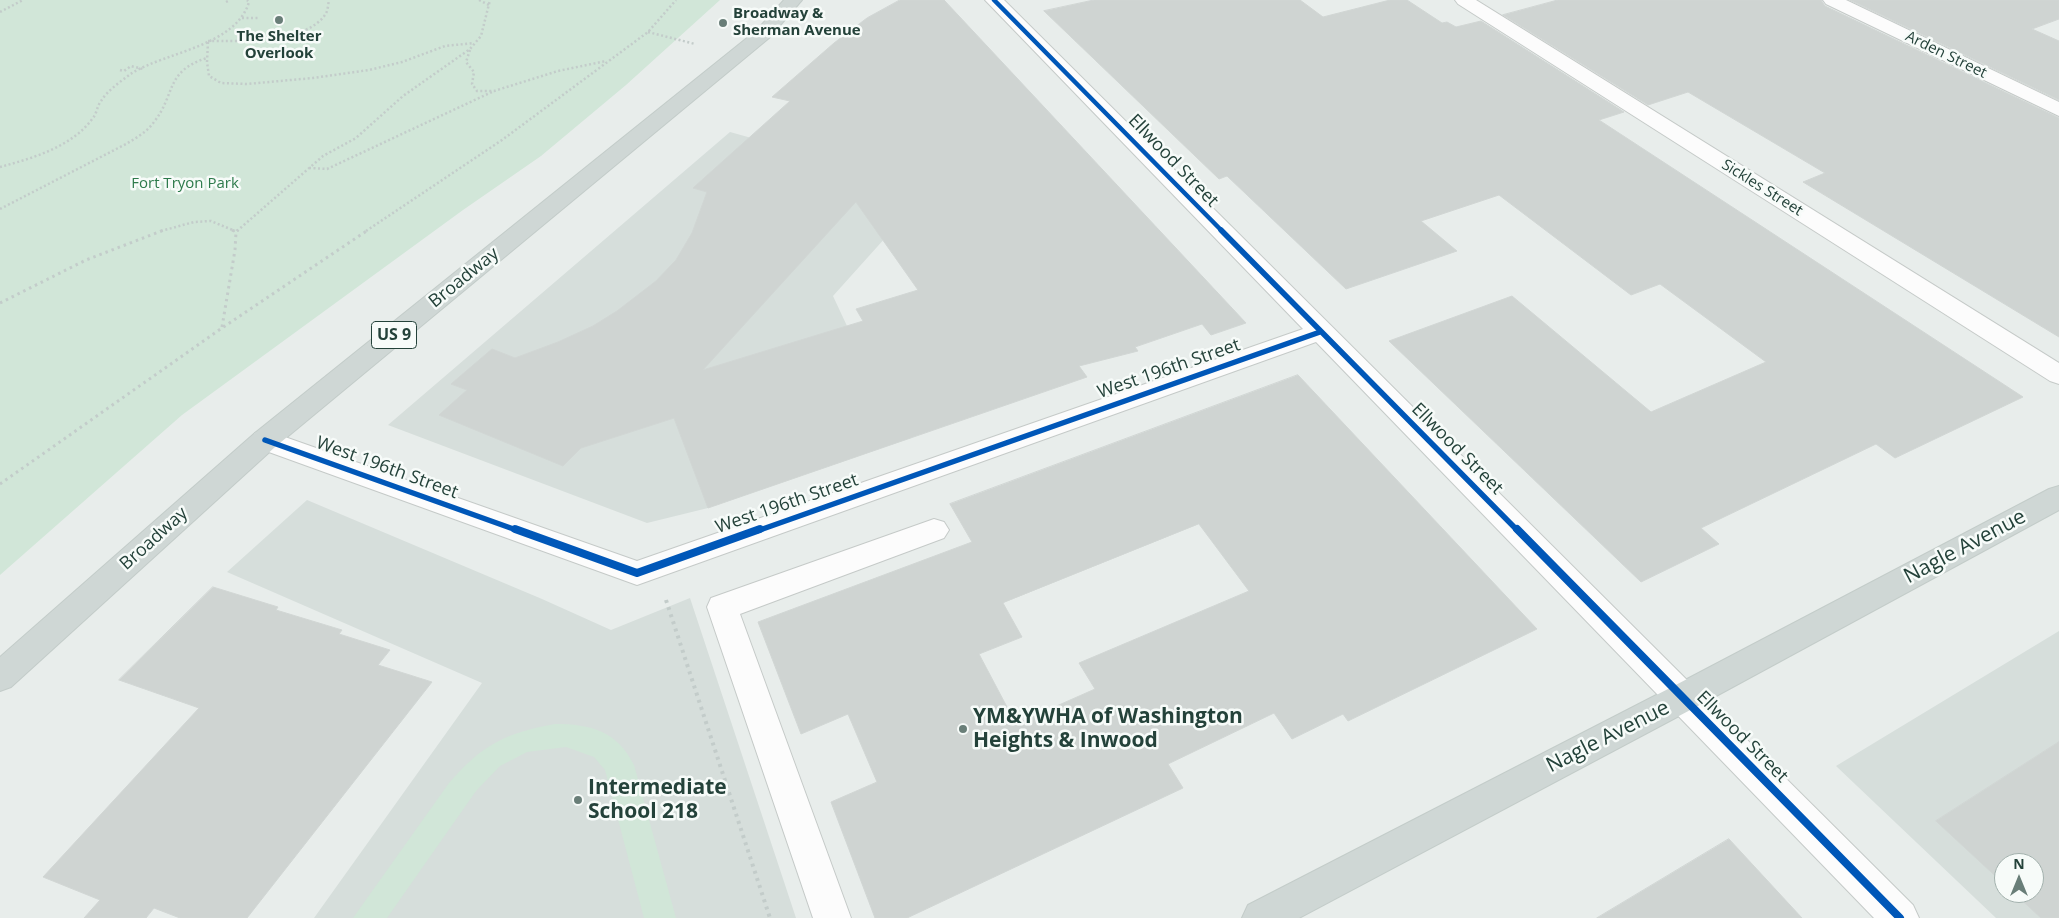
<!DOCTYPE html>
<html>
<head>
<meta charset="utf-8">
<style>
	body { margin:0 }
	#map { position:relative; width:2059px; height:918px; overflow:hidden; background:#e8edeb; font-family:"Open Sans",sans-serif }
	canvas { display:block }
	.north { position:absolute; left:1994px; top:853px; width:50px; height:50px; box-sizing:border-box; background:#f7fbf9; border:1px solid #a3b1ad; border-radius:50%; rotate:0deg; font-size:14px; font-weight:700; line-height:20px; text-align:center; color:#24423a }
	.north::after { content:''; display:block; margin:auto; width:18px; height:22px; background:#697e78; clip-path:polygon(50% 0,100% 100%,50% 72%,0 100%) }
</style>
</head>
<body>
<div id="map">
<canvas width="2059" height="918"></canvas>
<div class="north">N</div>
</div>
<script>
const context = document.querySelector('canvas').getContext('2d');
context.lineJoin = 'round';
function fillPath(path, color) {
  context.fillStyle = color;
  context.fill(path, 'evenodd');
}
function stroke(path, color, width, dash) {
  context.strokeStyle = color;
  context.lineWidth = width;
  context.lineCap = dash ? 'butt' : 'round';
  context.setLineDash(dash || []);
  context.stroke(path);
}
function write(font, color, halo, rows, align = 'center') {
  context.font = font + ' "Open Sans",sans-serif';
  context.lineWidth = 5;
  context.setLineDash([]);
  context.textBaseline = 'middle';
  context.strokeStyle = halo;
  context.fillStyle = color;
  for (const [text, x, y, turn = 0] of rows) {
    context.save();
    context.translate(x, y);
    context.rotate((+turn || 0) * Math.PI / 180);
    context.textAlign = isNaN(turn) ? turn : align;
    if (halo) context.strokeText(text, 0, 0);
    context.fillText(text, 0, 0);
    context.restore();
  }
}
fillPath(new Path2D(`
	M 730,132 L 930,188 L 833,296 L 847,326 L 911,438 L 708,508 L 647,523 L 388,425 Z
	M 307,500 L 542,599 L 611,630 L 690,598 L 796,918 L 314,918 L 482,683 L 227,572 Z
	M 2059,631 L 2059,918 L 1996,918 L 1836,766 ZM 2004,863 L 2034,863 L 2034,893 L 2004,893 Z`), '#d6dedb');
fillPath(new Path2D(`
	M 0,0 L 720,0 L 626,85 L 541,156 L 463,210 L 182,415 L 0,575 Z
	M 555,724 C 591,724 617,731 634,765 L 676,918 L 644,918 L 605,770 L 594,757 L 566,747 L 527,752 L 500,766 L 476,791 L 387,918 L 353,918 L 449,783 C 482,745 505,733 555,724 Z`), '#d1e6d8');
const building = new Path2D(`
	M 900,0 L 944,0 L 1246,323 L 1211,335 L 1202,324 L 1135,347 L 1138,351 L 1079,366 L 1087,377 L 708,508 L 674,418 L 581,448 L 563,466 L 439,415 L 467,390 L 451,384 L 492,349 L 515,358 L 558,342 L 593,326 L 617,311 L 656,281 L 676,260 L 692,233 L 707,192 L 693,188 L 790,101 L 772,97 L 834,43 L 867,18 ZM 856,202 L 918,290 L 856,309 L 863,321 L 703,370 Z
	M 1094,0 L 1300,0 L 1323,17 L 1390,0 L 1407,0 L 1442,23 L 1447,22 L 1456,27 L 1481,21 L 1624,112 L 1599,120 L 2023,397 L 1895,458 L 1876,444 L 1701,528 L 1719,544 L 1641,582 L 1389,341 L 1512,296 L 1651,412 L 1766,362 L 1660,284 L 1631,295 L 1499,195 L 1421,221 L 1457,251 L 1346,289 L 1227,176 L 1219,179 L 1044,11 Z
	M 1558,0 L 1821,0 L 1825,6 L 2059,118 L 2059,337 L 1803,182 L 1825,173 L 1688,92 L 1648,105 L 1503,15 Z
	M 1850,0 L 2059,0 L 2059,19 L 2032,29 L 2059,41 L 2059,100 Z
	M 1298,375 L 1537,629 L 1348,721 L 1343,714 L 1292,739 L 1274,713 L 1168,764 L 1183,788 L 907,918 L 875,918 L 831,802 L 877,782 L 848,714 L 801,734 L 758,622 L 972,542 L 950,504 ZM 1199,524 L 1249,591 L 1079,663 L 1095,689 L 1016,724 L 979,654 L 1022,637 L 1003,603 Z
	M 213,587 L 278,607 L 276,610 L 342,630 L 339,634 L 390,650 L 378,665 L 432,682 L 247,918 L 180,918 L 154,908 L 146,918 L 84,918 L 100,900 L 43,877 L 199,708 L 119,680 Z
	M 2059,742 L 2059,918 L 2041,918 L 2014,893 L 2034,893 L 2034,863 L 2004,863 L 2004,884 L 1936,821 Z
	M 1729,839 L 1802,918 L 1597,918 Z`);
fillPath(building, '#cfd4d2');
stroke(building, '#d1d6d4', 1);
const minor = new Path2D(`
	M 985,0 L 1004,0 L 1913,905 L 1919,918 L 1874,918 L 1316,342 L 637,585 L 255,447 L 251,440 L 255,433 L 265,430 L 637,561 L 1303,329 Z
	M 1455,0 L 1476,0 L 2059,363 L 2059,384 L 2050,381 L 1458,4 Z
	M 1823,0 L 1846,0 L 2059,102 L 2059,116 L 1826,4 Z
	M 934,519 L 944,522 L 949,530 L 944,538 L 740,614 L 851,918 L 813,918 L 707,607 L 711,598 Z`);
const major = new Path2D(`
	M 784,0 L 802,0 L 769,38 L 275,447 L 11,687 L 0,691 L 0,657 L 255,433 L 757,30 Z
	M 2059,486 L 2059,510 L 1694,708 L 1299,918 L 1242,918 L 1248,905 L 1670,688 L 2049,489 Z`);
stroke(minor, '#c5cac8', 2);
stroke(major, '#c3ccc9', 2);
stroke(new Path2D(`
	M 479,0 L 489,5
	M 226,2 L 230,0
	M 0,12 L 23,0
	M 242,18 L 258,18
	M 648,32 L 695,44
	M 208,41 C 240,41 304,44 325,15 C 328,11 328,5 329,0
	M 208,42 L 207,62 L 209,76 L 221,83 L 247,84 L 313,78 L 369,70 L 402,62 L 445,46 L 474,43
	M 470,50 L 466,62 L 474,72 L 472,84 L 477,91 L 494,91 L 558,71 L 606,61
	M 120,70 L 124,71 L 131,66 L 143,69
	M 0,167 C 33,158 72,147 93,118 C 97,113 97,106 101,101 C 108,90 121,81 132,73 C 166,52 236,46 249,2 L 247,0
	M 309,168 L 327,169 L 494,91
	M 0,209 L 126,144 C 136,138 147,132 154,122 C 176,94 165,71 207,58
	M 161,231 L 194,222 L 211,221 L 235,231
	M 237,231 L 323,156 L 356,138 L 403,96 L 470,49 L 481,36 L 490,0
	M 366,231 L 502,140 L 648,32 L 676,0`), '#c3ccca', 2.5, [2, 2.5]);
stroke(new Path2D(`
	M 232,230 L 236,232
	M 0,303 L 86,260 L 164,230
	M 222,327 L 235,250 L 236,232 L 238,230
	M 0,484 L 222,328 L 368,230`), '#c3ccca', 3, [2.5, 4]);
stroke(new Path2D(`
	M 666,600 L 770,918`), '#c3ccca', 4, [3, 4.5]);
fillPath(minor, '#fcfcfc');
fillPath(major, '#cfd7d5');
stroke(new Path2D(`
	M 994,0 L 1222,231`), '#0057b8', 4.5);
stroke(new Path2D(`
	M 1221,230 L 1518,531
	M 265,440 L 519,531
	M 757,531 L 1320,332`), '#0057b8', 5.5);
stroke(new Path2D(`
	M 515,529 L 637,573 L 760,529
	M 1517,529 L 1900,918`), '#0057b8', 8);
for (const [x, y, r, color] of [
	[279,20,5,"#697e78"],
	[723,23,5,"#697e78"],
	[963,729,5,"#697e78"],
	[578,800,5,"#697e78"]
]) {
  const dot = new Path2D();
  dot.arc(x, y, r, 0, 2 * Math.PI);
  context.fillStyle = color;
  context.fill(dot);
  stroke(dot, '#f7fbf9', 2);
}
write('bold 15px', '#24423a', '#f7fbf9', [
	["Broadway &",733,14],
	["Sherman Avenue",733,31],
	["The Shelter",279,37,"center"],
	["Overlook",279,54,"center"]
], 'left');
write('15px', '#24423a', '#f7fbf9', [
	["Arden Street",1946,55,26],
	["Sickles Street",1762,188,32]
]);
write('15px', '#2d7a4b', '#f7fbf9', [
	["Fort Tryon Park",185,184]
]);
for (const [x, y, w] of [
	[394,335,45]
]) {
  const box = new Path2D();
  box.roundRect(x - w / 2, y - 13.5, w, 27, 4);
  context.fillStyle = '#f7fbf9';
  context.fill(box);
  stroke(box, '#24423a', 1);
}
write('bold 16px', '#24423a', null, [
	["US 9",394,335]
]);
write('18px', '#24423a', '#f7fbf9', [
	["Ellwood Street",1173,161,46],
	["Broadway",464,278,-39],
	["West 196th Street",1169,369,-19],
	["Ellwood Street",1457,449,45],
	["West 196th Street",387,468,20],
	["West 196th Street",787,504,-19],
	["Broadway",154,539,-42],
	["Ellwood Street",1742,737,45]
]);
write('21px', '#24423a', '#f7fbf9', [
	["Nagle Avenue",1965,547,-28],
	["Nagle Avenue",1608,737,-27]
]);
write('bold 21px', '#24423a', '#f7fbf9', [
	["YM&YWHA of Washington",973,717],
	["Heights & Inwood",973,741],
	["Intermediate",588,788],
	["School 218",588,812]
], 'left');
</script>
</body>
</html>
